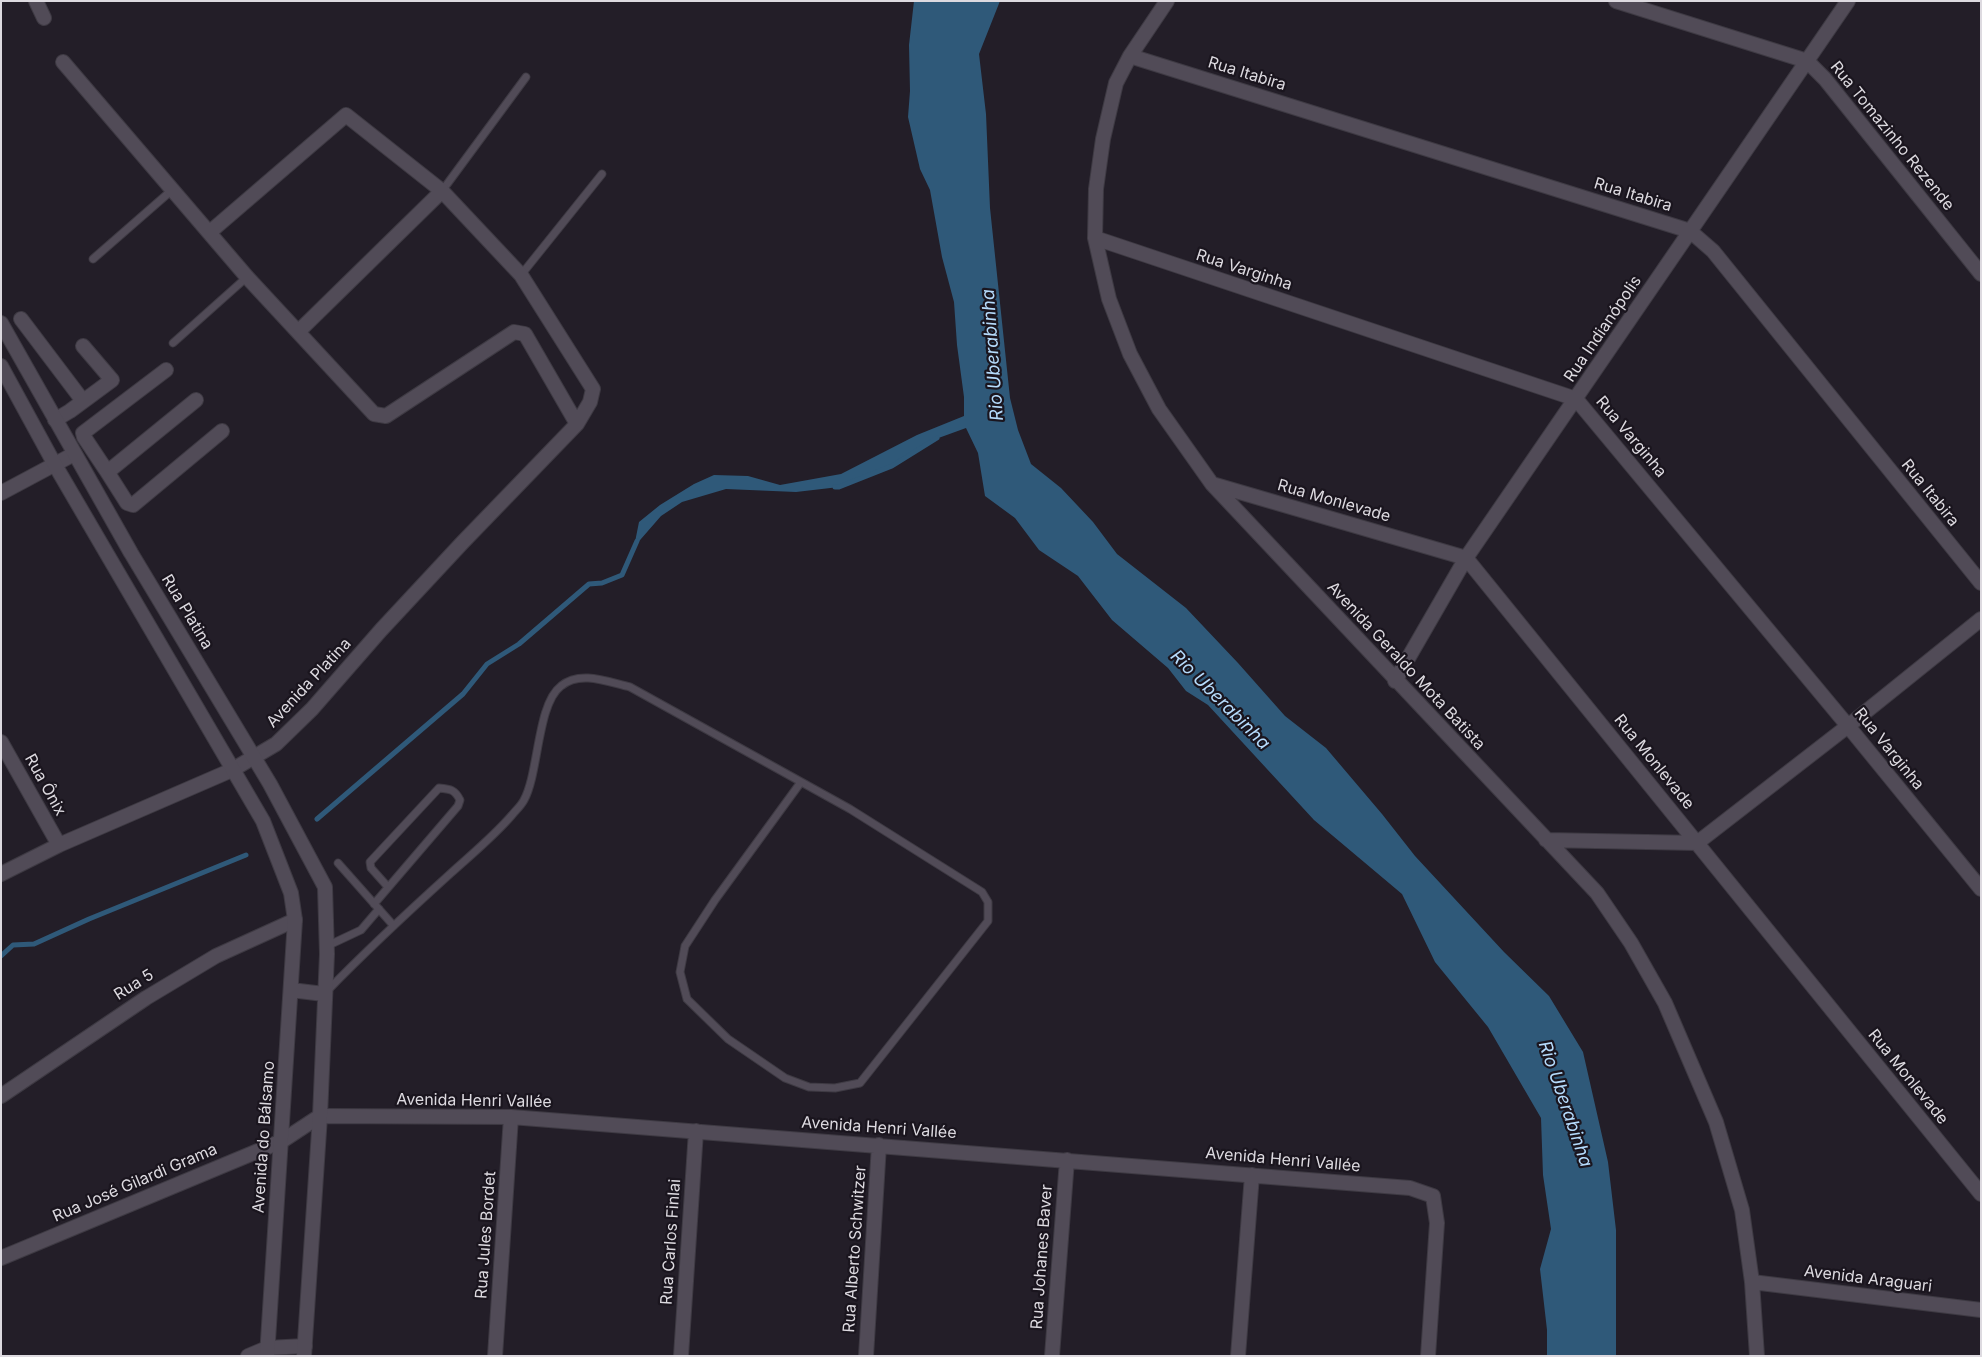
<!DOCTYPE html>
<html>
<head>
<meta charset="utf-8">
<style>
	body { margin:0 }
	#map { position:relative; width:1982px; height:1357px; overflow:hidden; background:#231e28; font-family:Inter,sans-serif }
	canvas { display:block }
	.frame { position:absolute; inset:0; border:2px solid #dddae0; pointer-events:none }
</style>
</head>
<body>
<div id="map">
<canvas width="1982" height="1357"></canvas>
<div class="frame"></div>
</div>
<script>
const context = document.querySelector('canvas').getContext('2d');
context.lineJoin = 'round';
function fillPath(path, color) {
  context.fillStyle = color;
  context.fill(path, 'evenodd');
}
function stroke(path, color, width, dash) {
  context.strokeStyle = color;
  context.lineWidth = width;
  context.lineCap = dash ? 'butt' : 'round';
  context.setLineDash(dash || []);
  context.stroke(path);
}
function write(font, color, halo, rows, align = 'center') {
  context.font = font + ' Inter,sans-serif';
  context.lineWidth = 4.5;
  context.setLineDash([]);
  context.textBaseline = 'middle';
  context.strokeStyle = halo;
  context.fillStyle = color;
  for (const [text, x, y, turn = 0] of rows) {
    context.save();
    context.translate(x, y);
    context.rotate((+turn || 0) * Math.PI / 180);
    context.textAlign = isNaN(turn) ? turn : align;
    if (halo) context.strokeText(text, 0, 0);
    context.fillText(text, 0, 0);
    context.restore();
  }
}
fillPath(new Path2D(`
	M 914,1 L 1000,1 L 979,54 L 986,114 L 990,208 L 1010,398 L 1018,430 L 1031,464 L 1061,488 L 1093,522 L 1117,554 L 1186,608 L 1238,663 L 1285,716 L 1326,748 L 1382,814 L 1415,856 L 1504,952 L 1549,996 L 1583,1052 L 1608,1162 L 1616,1230 L 1616,1356 L 1547,1356 L 1547,1330 L 1540,1269 L 1551,1229 L 1543,1175 L 1541,1118 L 1488,1027 L 1435,962 L 1402,894 L 1314,820 L 1208,705 L 1186,691 L 1168,668 L 1112,620 L 1078,576 L 1039,550 L 1015,518 L 985,496 L 978,453 L 966,428 L 933,440 L 892,466 L 839,487 L 796,492 L 726,489 L 682,502 L 661,516 L 634,547 L 639,522 L 660,505 L 694,484 L 714,475 L 748,476 L 780,485 L 841,474 L 917,435 L 964,416 L 964,397 L 957,345 L 954,302 L 942,257 L 930,190 L 920,169 L 908,117 L 910,91 L 909,45 Z`), '#2f5979');
stroke(new Path2D(`
	M 835,487 L 839,487 L 892,466 L 937,438
	M 317,819 L 463,694 L 487,664 L 519,644 L 589,584 L 602,583 L 622,575 L 637,541
	M 1,956 L 13,945 L 34,944 L 89,919 L 246,855`), '#2f5979', 5);
const service = new Path2D(`
	M 442,191 L 526,77
	M 93,259 L 172,190
	M 521,275 L 602,174
	M 173,343 L 247,277
	M 338,863 L 393,925
	M 374,904 L 458,806 L 460,800 C 455,790 451,789 439,788 L 370,862 L 371,868 L 388,887
	M 327,946 L 361,930 L 379,909
	M 327,991 C 367,950 409,911 451,873 C 472,854 494,836 512,815 C 516,810 521,806 524,800 C 539,773 537,704 561,686 C 580,670 608,682 630,687 L 850,809 L 982,892 L 988,902 L 988,921 L 860,1083 L 835,1088 L 809,1087 L 785,1078 L 728,1039 L 687,999 L 680,972 L 685,946 L 715,900 L 801,782`);
const minor = new Path2D(`
	M 36,1 L 44,18
	M 1167,1 L 1130,56 L 1116,83 L 1103,139 L 1096,189 L 1095,238 L 1109,299 L 1130,354 L 1159,409 L 1212,484 L 1597,893 L 1631,943 L 1665,1003 L 1716,1122 L 1742,1210 L 1752,1282 L 1757,1356
	M 1616,1 L 1807,61 L 1825,79 L 1981,274
	M 1130,56 L 1690,231 L 1713,251 L 1981,583
	M 63,62 L 247,277 L 374,414 L 386,416 L 514,332 L 525,334 L 577,424
	M 1095,238 L 1576,399 L 1848,726 L 1981,889
	M 21,319 L 83,401
	M 299,331 L 442,191
	M 166,370 L 83,433 L 84,437 L 106,470 L 110,470 L 196,400
	M 55,420 L 70,411 L 112,380 L 83,346
	M 106,470 L 127,503 L 133,505 L 222,431
	M 1212,484 L 1466,558 L 1981,1194
	M 1,493 L 74,454
	M 1395,681 L 1466,558 L 1848,1
	M 1,742 L 59,845
	M 1546,840 L 1697,843 L 1848,726 L 1981,619
	M 1,874 L 59,845 L 232,770 L 276,744 L 312,709 L 381,630 L 462,543 L 577,424 L 590,402 L 593,389 L 521,275 L 442,191 L 346,115 L 210,232
	M 1,1096 L 146,998 L 216,956 L 295,920
	M 1,1258 L 282,1141 L 320,1116 L 511,1117 L 1410,1188 L 1433,1196 L 1437,1223 L 1428,1356
	M 1752,1282 L 1981,1310
	M 248,1356 L 267,1348 L 305,1346
	M 495,1356 L 511,1117
	M 681,1356 L 696,1131
	M 866,1356 L 879,1145
	M 1052,1356 L 1067,1160
	M 1238,1356 L 1252,1175`);
const tertiary = new Path2D(`
	M 1,323 L 131,553 L 270,784 L 325,887 L 327,954 L 320,1116 L 304,1356
	M 1,366 L 55,465 L 263,821 L 291,893 L 295,920 L 267,1356
	M 291,990 L 324,994`);
stroke(service, '#3e3a43', 9);
stroke(minor, '#3e3a43', 16);
stroke(tertiary, '#3e3a43', 16);
stroke(service, '#514b57', 7);
stroke(minor, '#514b57', 14);
stroke(tertiary, '#514b57', 14);
write('16px', '#dddae0', '#1a151e', [
	["Rua Itabira",1247,74,17],
	["Rua Tomazinho Rezende",1892,136,51],
	["Rua Itabira",1633,195,17],
	["Rua Varginha",1244,270,18],
	["Rua Indianópolis",1603,329,-56],
	["Rua Varginha",1631,437,50],
	["Rua Itabira",1930,493,51],
	["Rua Monlevade",1334,501,16],
	["Rua Platina",187,612,59],
	["Avenida Geraldo Mota Batista",1406,666,47],
	["Avenida Platina",309,683,-47],
	["Rua Varginha",1889,749,51],
	["Rua Monlevade",1654,762,51],
	["Rua Ônix",45,785,61],
	["Rua 5",134,985,-32],
	["Rua Monlevade",1908,1077,51],
	["Avenida Henri Vallée",474,1101,1],
	["Avenida Henri Vallée",879,1128,4],
	["Avenida do Bálsamo",264,1137,-86],
	["Avenida Henri Vallée",1283,1160,5],
	["Rua José Gilardi Grama",135,1183,-23],
	["Rua Jules Bordet",486,1235,-86],
	["Rua Carlos Finlai",671,1242,-86],
	["Rua Alberto Schwitzer",855,1249,-86],
	["Rua Johanes Baver",1042,1257,-86],
	["Avenida Araguari",1868,1279,7]
]);
write('italic 18px', '#b5dbfc', '#1a151e', [
	["Rio Uberabinha",993,355,-94],
	["Rio Uberabinha",1220,700,45],
	["Rio Uberabinha",1565,1104,71]
]);
</script>
</body>
</html>
